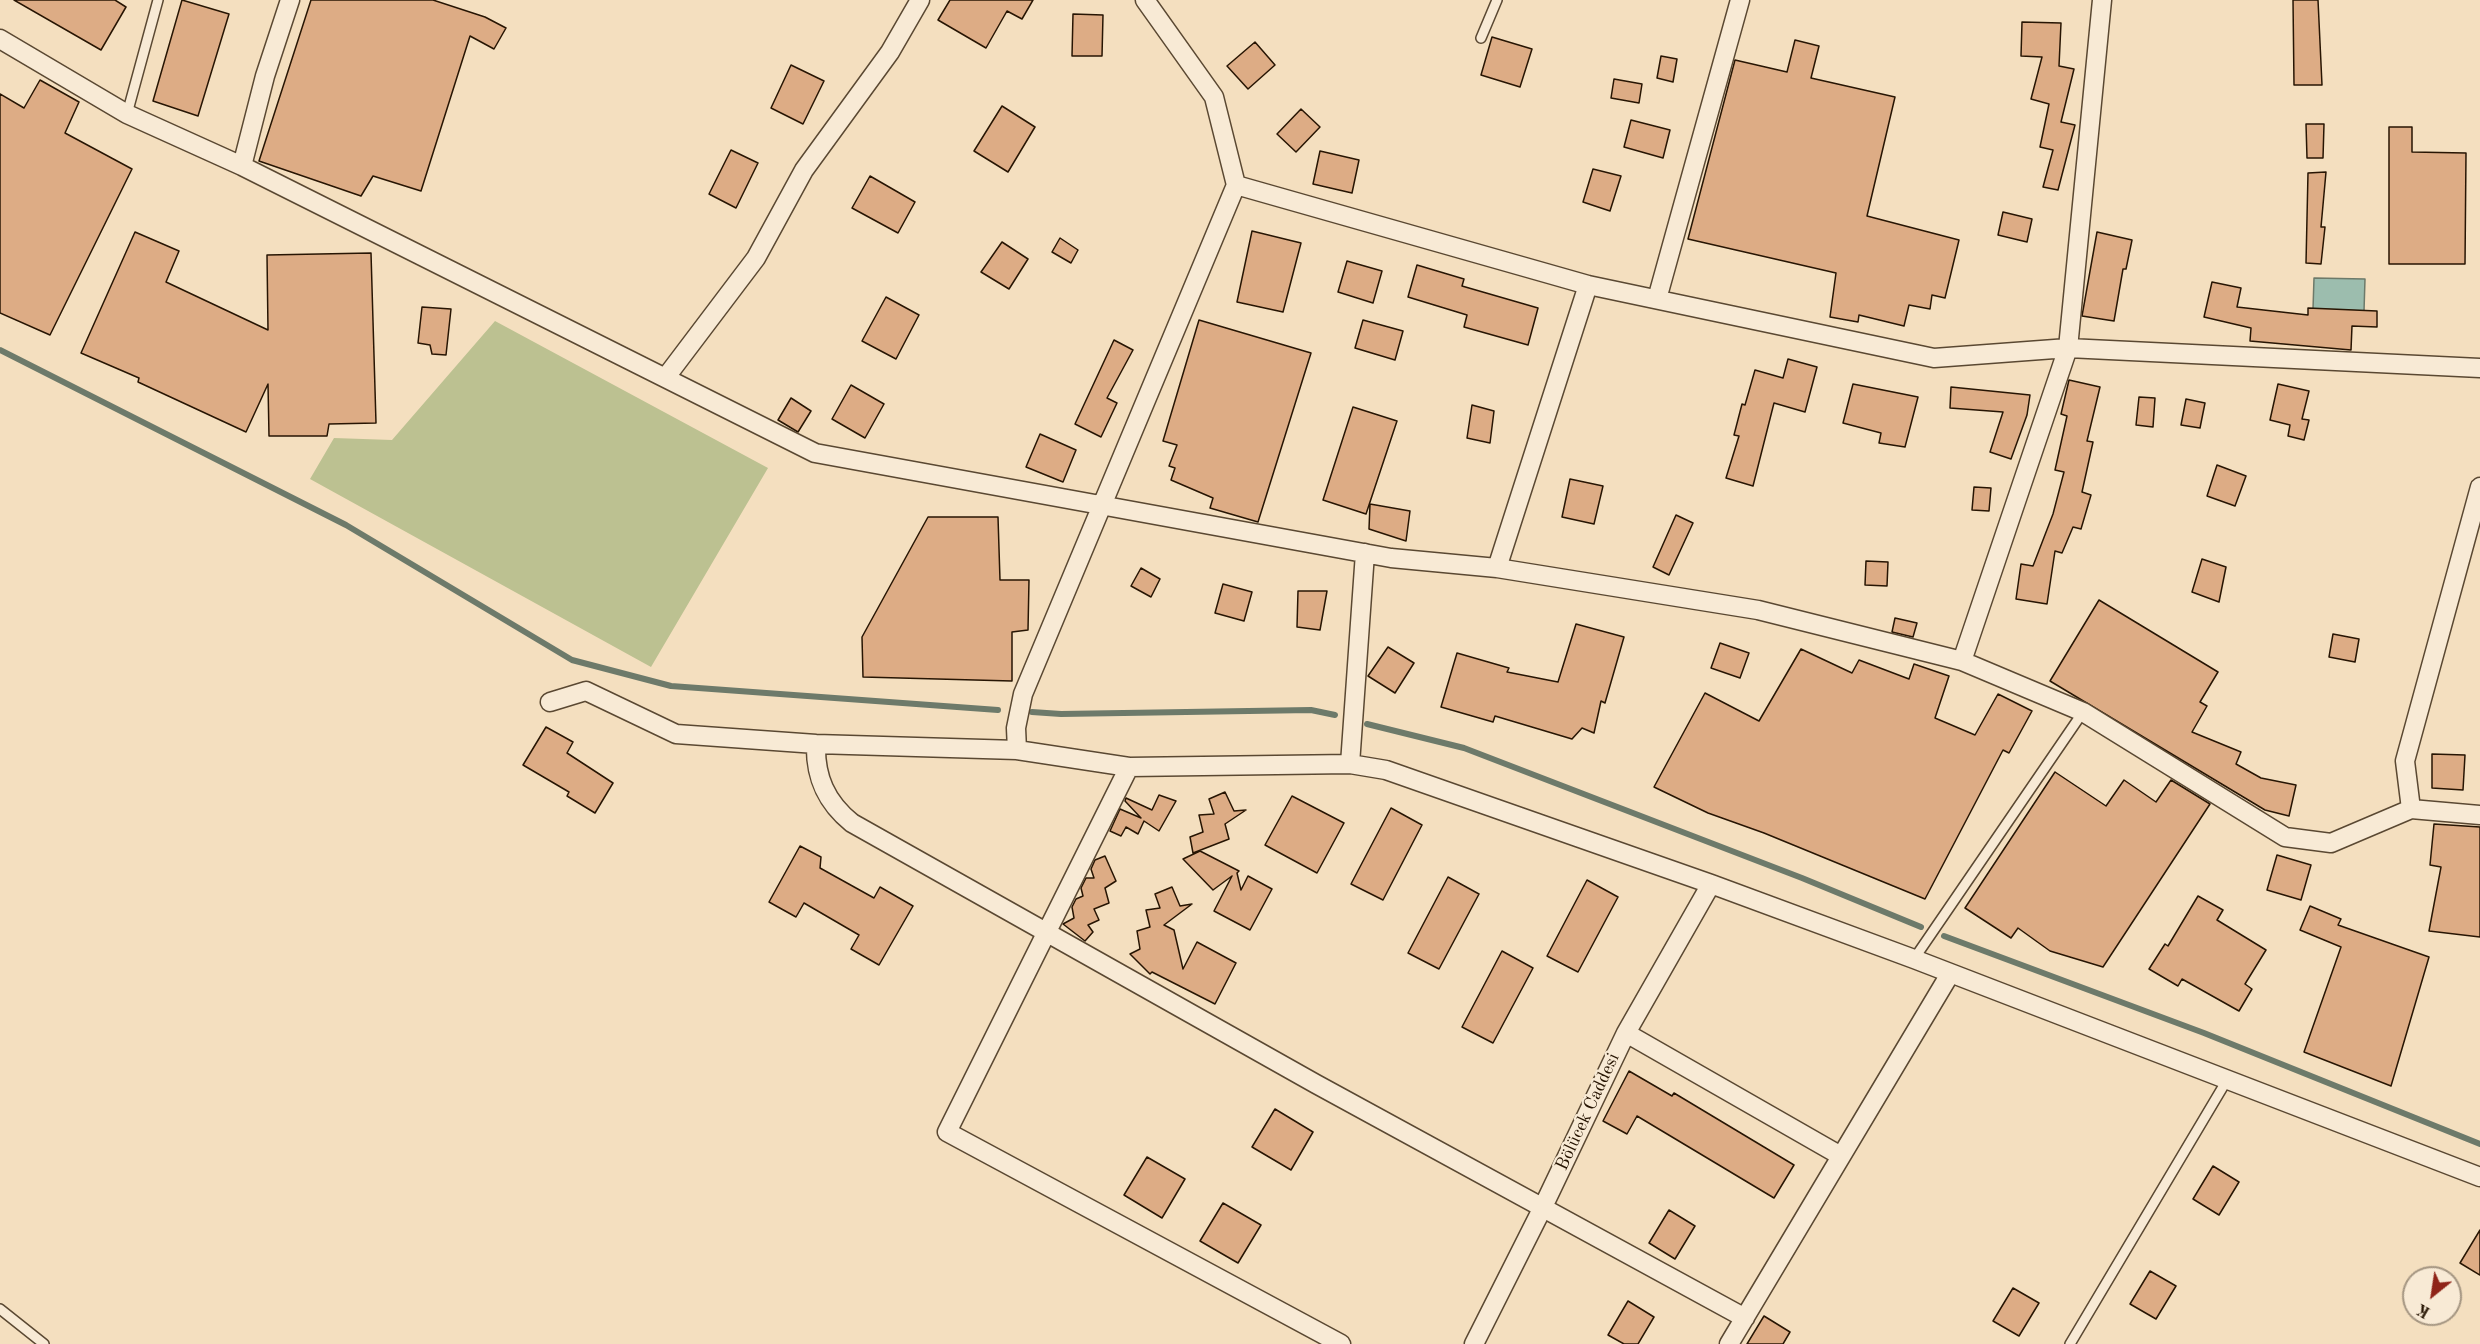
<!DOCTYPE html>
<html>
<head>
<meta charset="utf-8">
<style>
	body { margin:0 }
	#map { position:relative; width:2480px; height:1344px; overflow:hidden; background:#f4dfbf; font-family:"Old Standard TT",serif }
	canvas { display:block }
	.north { position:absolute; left:2402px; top:1266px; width:60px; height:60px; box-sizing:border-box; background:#f8ead5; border:2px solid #a49581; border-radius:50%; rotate:210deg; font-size:16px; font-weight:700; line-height:24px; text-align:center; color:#271503 }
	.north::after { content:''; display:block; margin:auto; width:21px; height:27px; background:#8f2418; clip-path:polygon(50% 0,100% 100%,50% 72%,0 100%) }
</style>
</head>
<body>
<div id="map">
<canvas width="2480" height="1344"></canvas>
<div class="north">K</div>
</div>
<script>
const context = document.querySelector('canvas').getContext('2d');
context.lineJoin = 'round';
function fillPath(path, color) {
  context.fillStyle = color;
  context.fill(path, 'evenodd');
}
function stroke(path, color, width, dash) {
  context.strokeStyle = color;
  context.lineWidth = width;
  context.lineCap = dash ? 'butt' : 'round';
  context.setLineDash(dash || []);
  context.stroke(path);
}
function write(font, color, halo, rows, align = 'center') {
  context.font = font + ' "Old Standard TT",serif';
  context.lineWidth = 4.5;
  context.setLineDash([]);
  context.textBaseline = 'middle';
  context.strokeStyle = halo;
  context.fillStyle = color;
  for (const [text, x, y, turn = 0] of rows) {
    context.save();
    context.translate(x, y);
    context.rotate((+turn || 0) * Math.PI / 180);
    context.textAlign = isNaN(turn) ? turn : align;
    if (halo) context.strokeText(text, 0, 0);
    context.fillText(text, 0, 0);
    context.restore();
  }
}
fillPath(new Path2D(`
	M 495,321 L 768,468 L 651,667 L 310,479 L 334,438 L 392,440 Z`), '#bcc191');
const water = new Path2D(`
	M 2314,278 L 2365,279 L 2364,311 L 2313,309 Z`);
fillPath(water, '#9cbdae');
stroke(water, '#6d7a6a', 1.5);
stroke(new Path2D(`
	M 0,350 L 346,525 L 572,660 L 671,686 L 998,710
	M 1032,712 L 1061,714 L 1311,710 L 1335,715
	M 1367,724 L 1464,748 L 1802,878 L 1921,927
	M 1944,936 L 2204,1033 L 2480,1144`), '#6d7a6a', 6);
const building = new Path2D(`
	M 14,0 L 115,0 L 126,7 L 101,50 Z
	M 182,0 L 229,14 L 198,116 L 153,101 Z
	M 311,0 L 433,0 L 485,17 L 506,28 L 494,49 L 470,36 L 421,191 L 373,176 L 361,196 L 259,161 Z
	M 950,0 L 1033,0 L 1022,19 L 1007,11 L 986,48 L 938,20 Z
	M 2293,0 L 2318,0 L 2322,85 L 2294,85 Z
	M 1073,14 L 1103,15 L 1102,56 L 1072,56 Z
	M 2022,22 L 2061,23 L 2059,66 L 2074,69 L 2061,122 L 2075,125 L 2058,190 L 2043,187 L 2053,150 L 2040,147 L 2049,104 L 2031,99 L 2042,57 L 2021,56 Z
	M 1492,37 L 1532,49 L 1520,87 L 1481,75 Z
	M 1795,40 L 1819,46 L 1811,78 L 1895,97 L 1867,216 L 1959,240 L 1945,298 L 1932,295 L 1930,309 L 1909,305 L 1904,326 L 1859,315 L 1858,322 L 1830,317 L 1836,273 L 1688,239 L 1735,60 L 1787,72 Z
	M 1255,42 L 1275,65 L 1248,89 L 1227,66 Z
	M 1661,56 L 1677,59 L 1673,82 L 1657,78 Z
	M 791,65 L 824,81 L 803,124 L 771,108 Z
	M 1614,79 L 1642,84 L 1639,103 L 1611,98 Z
	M 40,80 L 79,102 L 65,133 L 132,169 L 50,335 L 0,313 L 0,94 L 24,108 Z
	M 1002,106 L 1035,127 L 1008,172 L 974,151 Z
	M 1301,109 L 1320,127 L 1296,152 L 1277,134 Z
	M 1631,120 L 1670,130 L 1663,158 L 1624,147 Z
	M 2306,124 L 2324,124 L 2323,158 L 2307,158 Z
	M 2389,127 L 2412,127 L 2412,152 L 2466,153 L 2465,264 L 2389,264 Z
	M 731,150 L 758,163 L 736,208 L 709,194 Z
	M 1320,151 L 1359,160 L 1352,193 L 1313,184 Z
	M 1593,169 L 1621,176 L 1610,211 L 1583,202 Z
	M 2326,172 L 2321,227 L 2325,227 L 2321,264 L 2306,263 L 2308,173 Z
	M 870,176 L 915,202 L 898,233 L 852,208 Z
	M 2003,212 L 2032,219 L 2027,242 L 1998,235 Z
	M 1252,231 L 1301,243 L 1283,312 L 1237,302 Z
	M 135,232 L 179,251 L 166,282 L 268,330 L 267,255 L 371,253 L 376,423 L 329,424 L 327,436 L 269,436 L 268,384 L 246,432 L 138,382 L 139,378 L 81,353 Z
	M 2097,232 L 2132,240 L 2126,269 L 2123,269 L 2114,321 L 2082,316 Z
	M 1060,238 L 1078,250 L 1071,263 L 1052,252 Z
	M 1002,242 L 1028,259 L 1009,289 L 981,272 Z
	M 1347,261 L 1382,271 L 1373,303 L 1338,292 Z
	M 1417,265 L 1464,279 L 1462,286 L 1538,308 L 1528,345 L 1464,327 L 1467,315 L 1408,297 Z
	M 2212,282 L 2241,288 L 2237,307 L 2308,315 L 2308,308 L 2377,311 L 2377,327 L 2352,326 L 2351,350 L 2250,341 L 2251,328 L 2204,317 Z
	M 886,297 L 919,315 L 896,359 L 862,341 Z
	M 422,307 L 451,309 L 446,355 L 432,354 L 430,345 L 418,343 Z
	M 1199,320 L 1311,353 L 1258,522 L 1210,508 L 1213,498 L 1171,480 L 1175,468 L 1169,466 L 1177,445 L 1163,441 Z
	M 1363,320 L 1403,331 L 1395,360 L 1355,348 Z
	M 1114,340 L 1133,350 L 1107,398 L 1117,403 L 1101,437 L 1075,424 Z
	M 1788,359 L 1817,367 L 1805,412 L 1774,403 L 1753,486 L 1726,478 L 1739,436 L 1734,435 L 1742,404 L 1745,405 L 1755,370 L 1783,378 Z
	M 2069,380 L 2100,387 L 2087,441 L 2093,442 L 2082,492 L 2091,495 L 2081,529 L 2073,527 L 2062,553 L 2055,551 L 2047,604 L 2016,599 L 2021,564 L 2033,566 L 2053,514 L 2064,472 L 2055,470 L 2067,416 L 2061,414 Z
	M 1853,384 L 1918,397 L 1905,447 L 1879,443 L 1881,433 L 1843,423 Z
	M 2278,384 L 2309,391 L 2302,419 L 2309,420 L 2304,440 L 2288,436 L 2290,425 L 2270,420 Z
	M 851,385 L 884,404 L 865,438 L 832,419 Z
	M 1951,387 L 2030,395 L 2027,415 L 2011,459 L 1990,452 L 2003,412 L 1950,408 Z
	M 2139,397 L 2155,398 L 2153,427 L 2136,425 Z
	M 791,398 L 811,411 L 798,432 L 778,420 Z
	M 2186,399 L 2205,403 L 2200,428 L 2181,425 Z
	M 1472,405 L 1494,411 L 1490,443 L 1467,438 Z
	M 1353,407 L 1397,421 L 1366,514 L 1323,500 Z
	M 1040,434 L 1076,450 L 1063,482 L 1026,467 Z
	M 2217,465 L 2246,476 L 2235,506 L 2207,496 Z
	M 1570,479 L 1603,486 L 1594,524 L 1562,517 Z
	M 1974,487 L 1991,488 L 1989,511 L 1972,510 Z
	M 1370,504 L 1410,511 L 1406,541 L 1369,529 Z
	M 1676,515 L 1693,523 L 1669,575 L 1653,567 Z
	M 928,517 L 998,517 L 1000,580 L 1029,580 L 1028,630 L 1012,632 L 1012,681 L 863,677 L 862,637 Z
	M 2202,559 L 2226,567 L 2219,602 L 2192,592 Z
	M 1866,561 L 1888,562 L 1887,586 L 1865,585 Z
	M 1141,568 L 1160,579 L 1151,597 L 1131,586 Z
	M 1223,584 L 1252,592 L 1244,621 L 1215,613 Z
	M 1298,591 L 1327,591 L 1320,630 L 1297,627 Z
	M 2099,600 L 2218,672 L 2200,702 L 2207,706 L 2192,732 L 2241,752 L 2236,764 L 2261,778 L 2296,785 L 2289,816 L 2265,810 L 2050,681 Z
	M 1895,618 L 1917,623 L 1913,637 L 1892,632 Z
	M 1576,624 L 1624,637 L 1605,703 L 1601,701 L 1594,733 L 1582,728 L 1572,739 L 1495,716 L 1493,722 L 1441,707 L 1457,653 L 1509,668 L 1507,672 L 1558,682 Z
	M 2333,634 L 2359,639 L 2355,662 L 2329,657 Z
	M 1720,643 L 1749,653 L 1740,678 L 1711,668 Z
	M 1388,647 L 1414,663 L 1395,693 L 1368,676 Z
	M 1801,649 L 1852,673 L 1859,660 L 1909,679 L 1914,664 L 1949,676 L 1935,718 L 1975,735 L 1998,694 L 2032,711 L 2009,753 L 2003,750 L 1925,899 L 1764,833 L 1708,813 L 1654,787 L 1705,693 L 1759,721 Z
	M 546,727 L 573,742 L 567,753 L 613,783 L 595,813 L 567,796 L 569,792 L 523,765 Z
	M 2432,754 L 2465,755 L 2463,790 L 2432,788 Z
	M 2055,772 L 2106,806 L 2124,780 L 2156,802 L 2171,780 L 2210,804 L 2103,967 L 2050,951 L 2018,928 L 2011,938 L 1965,908 Z
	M 1225,792 L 1234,811 L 1246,810 L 1225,824 L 1229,839 L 1193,853 L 1190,837 L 1203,832 L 1199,815 L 1214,814 L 1209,799 Z
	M 1159,795 L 1176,801 L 1159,831 L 1144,821 L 1138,834 L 1126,827 L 1121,836 L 1110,831 L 1120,809 L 1141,818 L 1125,801 L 1126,798 L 1152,810 Z
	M 1292,796 L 1344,823 L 1317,873 L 1265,845 Z
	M 1391,808 L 1422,825 L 1383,900 L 1351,884 Z
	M 2434,824 L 2480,827 L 2480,937 L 2429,931 L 2441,867 L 2430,865 Z
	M 800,846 L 821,857 L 820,868 L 874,898 L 880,887 L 913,906 L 879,965 L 851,949 L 859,935 L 804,903 L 796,917 L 769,902 Z
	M 1200,851 L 1239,871 L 1237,873 L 1241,890 L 1248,876 L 1272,889 L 1250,930 L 1214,911 L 1232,876 L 1213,890 L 1183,859 Z
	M 2277,855 L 2311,865 L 2301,900 L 2267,890 Z
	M 1105,856 L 1116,881 L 1105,888 L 1109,903 L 1094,909 L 1099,920 L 1088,925 L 1093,932 L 1085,941 L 1063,924 L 1074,918 L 1072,907 L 1076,899 L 1083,896 L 1081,888 L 1086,878 L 1094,878 L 1091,869 L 1095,860 Z
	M 1448,877 L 1479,894 L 1439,969 L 1408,953 Z
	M 1587,880 L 1618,897 L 1578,972 L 1547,956 Z
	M 1172,887 L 1180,906 L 1192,904 L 1164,925 L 1174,930 L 1183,969 L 1197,942 L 1236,963 L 1215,1004 L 1152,972 L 1150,974 L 1130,954 L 1140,949 L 1137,931 L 1150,927 L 1146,910 L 1160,908 L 1155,894 Z
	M 2198,896 L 2223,910 L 2217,920 L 2266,950 L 2245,984 L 2252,989 L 2239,1011 L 2182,979 L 2178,986 L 2149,969 L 2165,944 L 2168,946 Z
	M 2310,906 L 2341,919 L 2338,925 L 2429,957 L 2391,1086 L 2304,1052 L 2341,947 L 2300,930 Z
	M 1502,951 L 1533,968 L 1493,1043 L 1462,1027 Z
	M 1629,1071 L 1672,1096 L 1674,1093 L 1794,1165 L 1774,1198 L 1637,1116 L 1627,1134 L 1603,1121 Z
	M 1275,1109 L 1313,1132 L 1291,1170 L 1252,1147 Z
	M 1147,1157 L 1185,1179 L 1162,1218 L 1124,1195 Z
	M 2213,1166 L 2239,1182 L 2219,1215 L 2193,1199 Z
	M 1223,1203 L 1261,1225 L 1238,1263 L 1200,1241 Z
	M 1669,1210 L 1695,1226 L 1675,1259 L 1649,1243 Z
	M 2480,1230 L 2480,1275 L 2460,1263 Z
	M 2150,1271 L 2176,1286 L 2156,1319 L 2130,1304 Z
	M 2013,1288 L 2039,1303 L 2019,1336 L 1993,1321 Z
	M 1628,1301 L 1654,1317 L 1638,1344 L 1624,1344 L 1608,1335 Z
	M 1764,1316 L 1790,1332 L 1783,1344 L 1747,1344 Z`);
fillPath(building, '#ddac85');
stroke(building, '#271503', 1.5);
const lane = new Path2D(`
	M 1481,38 L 1497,0
	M 127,114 L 158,0
	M 1914,959 L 2083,712
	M 0,1309 L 44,1344
	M 2070,1344 L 2227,1080`);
const street = new Path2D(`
	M 0,39 L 127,114 L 242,166 L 815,453 L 1391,558 L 1497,568 L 1758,610 L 1962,661 L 2083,712 L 2285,837 L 2331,843 L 2411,809 L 2480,815
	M 242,166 L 265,76 L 290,0
	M 1236,185 L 1588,285 L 1934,358 L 2068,348 L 2480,368
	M 1657,299 L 1740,0
	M 666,377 L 756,258 L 804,170 L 890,52 L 920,0
	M 1497,568 L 1588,285
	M 1962,661 L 2068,348 L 2102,0
	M 550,702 L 586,691 L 676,734 L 816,744 L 1017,750 L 1129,767
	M 816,744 C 815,777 826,802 852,823 L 1316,1084 L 1745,1318
	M 1017,750 L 1016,728 L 1023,694 L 1236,185 L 1214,97 L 1145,0
	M 1350,764 L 1365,553
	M 2411,809 L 2405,761 L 2480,487
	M 1626,1033 L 1841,1156
	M 1341,1344 L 947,1132 L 1129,767 L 1350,764 L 1386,770 L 1711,884 L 1914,959 L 2480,1177
	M 1474,1344 L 1542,1209 L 1626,1033 L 1711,884
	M 1729,1344 L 1950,974`);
stroke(lane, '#5a4832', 12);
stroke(street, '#5a4832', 21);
stroke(lane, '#f8ead5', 9);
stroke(street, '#f8ead5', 18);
write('18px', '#271503', '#f8ead5', [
	["Bölücek Caddesi",1588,1112,-65]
]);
</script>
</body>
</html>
